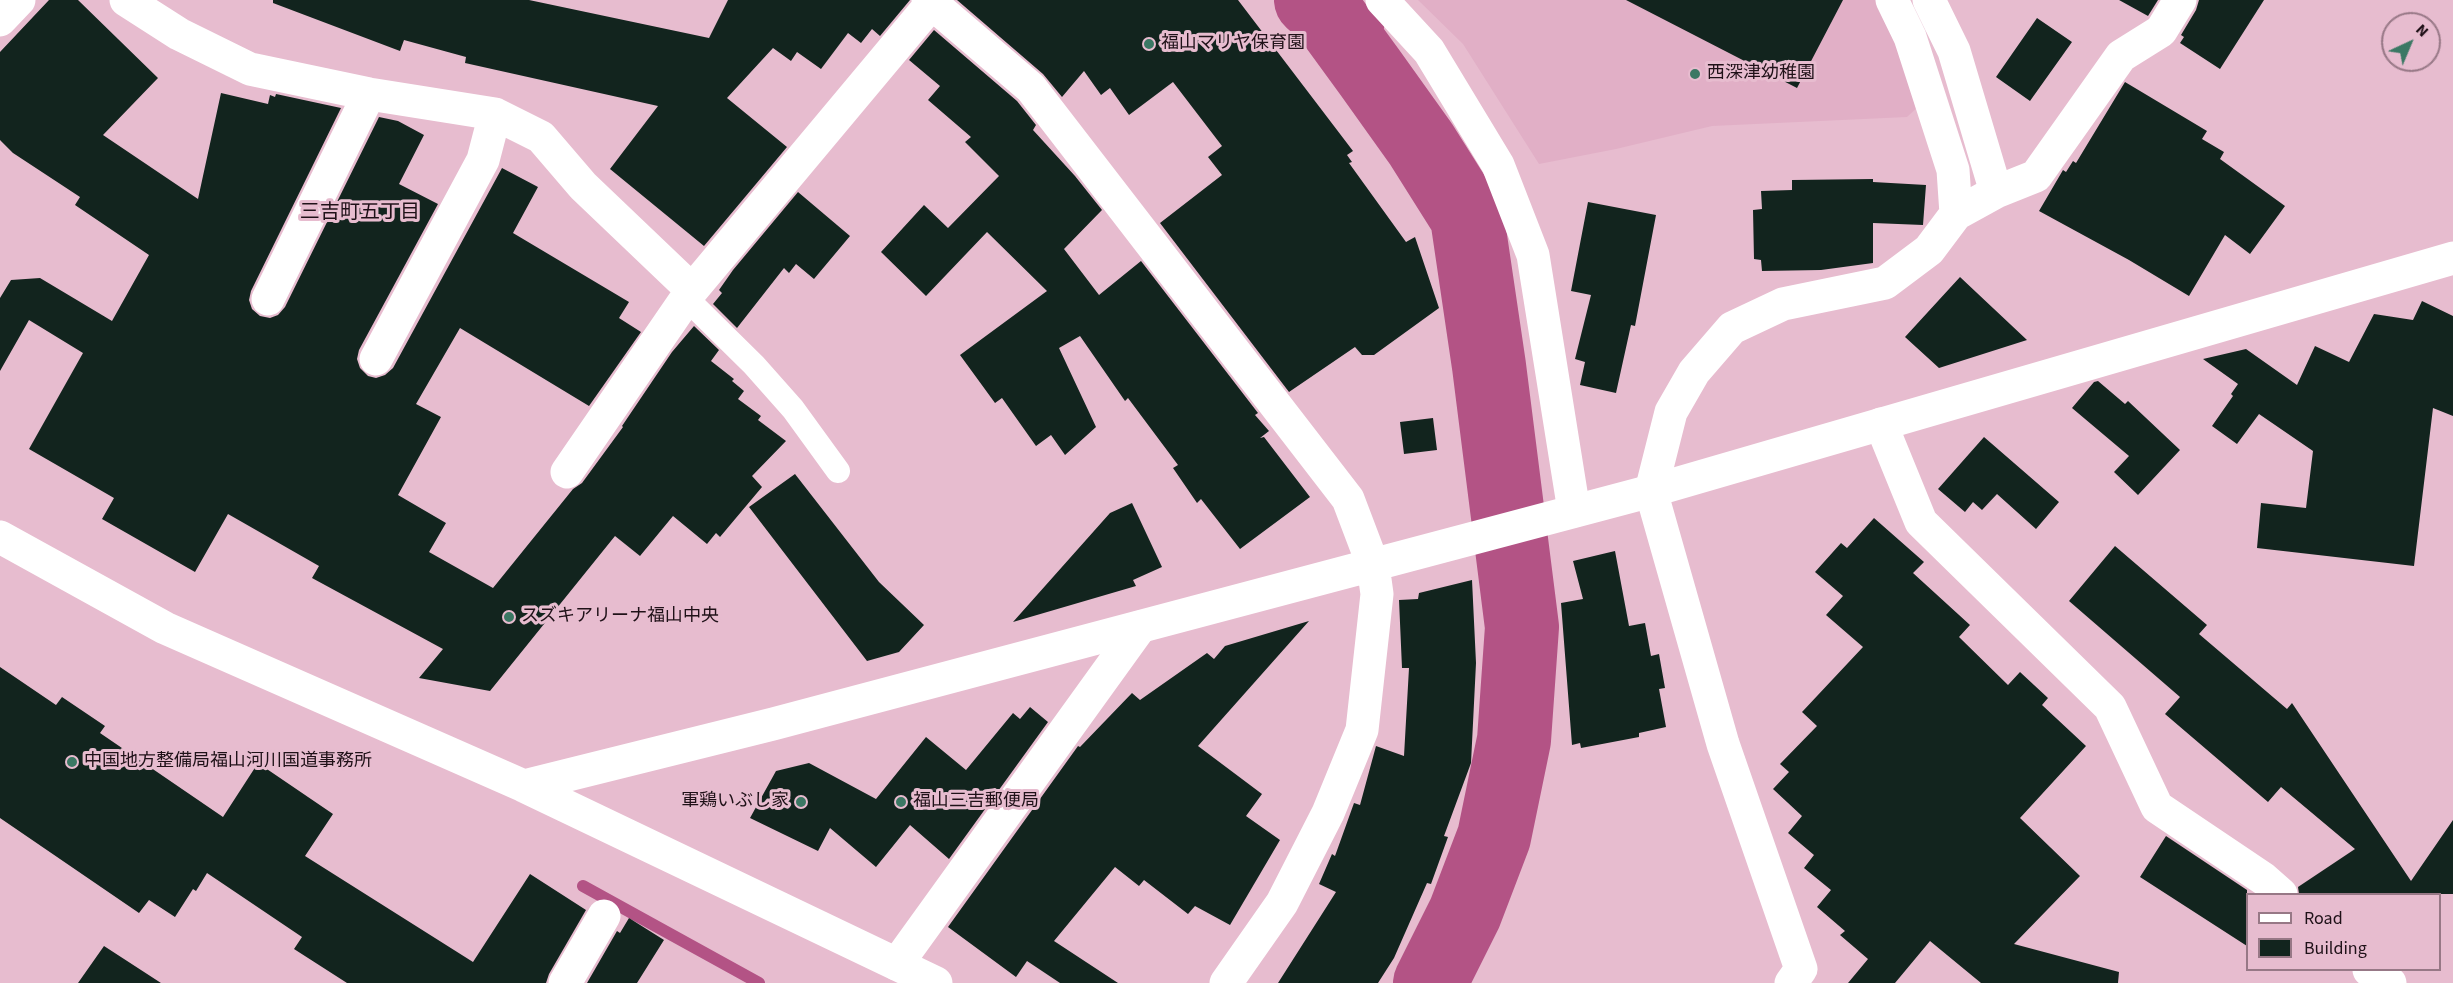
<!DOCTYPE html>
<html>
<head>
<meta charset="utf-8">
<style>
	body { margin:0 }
	#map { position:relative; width:2453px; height:983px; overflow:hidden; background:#e7bccf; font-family:"Source Sans 3",sans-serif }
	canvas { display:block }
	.legend { position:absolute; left:2246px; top:893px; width:195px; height:78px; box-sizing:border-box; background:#e7bccf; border:2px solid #977886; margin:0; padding:8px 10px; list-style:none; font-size:18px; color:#1f1118 }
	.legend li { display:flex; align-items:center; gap:12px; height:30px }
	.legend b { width:30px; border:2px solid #977886 }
	.north { position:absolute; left:2381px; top:12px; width:60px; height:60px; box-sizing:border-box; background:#e7bccf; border:2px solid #977886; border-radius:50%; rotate:44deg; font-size:16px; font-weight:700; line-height:24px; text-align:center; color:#1f1118 }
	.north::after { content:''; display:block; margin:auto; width:21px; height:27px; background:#3b7864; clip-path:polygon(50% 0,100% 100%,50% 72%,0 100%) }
</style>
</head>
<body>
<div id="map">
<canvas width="2453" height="983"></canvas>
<ul class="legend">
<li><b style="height:8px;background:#fff"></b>Road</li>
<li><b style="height:16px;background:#12241e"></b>Building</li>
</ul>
<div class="north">N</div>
</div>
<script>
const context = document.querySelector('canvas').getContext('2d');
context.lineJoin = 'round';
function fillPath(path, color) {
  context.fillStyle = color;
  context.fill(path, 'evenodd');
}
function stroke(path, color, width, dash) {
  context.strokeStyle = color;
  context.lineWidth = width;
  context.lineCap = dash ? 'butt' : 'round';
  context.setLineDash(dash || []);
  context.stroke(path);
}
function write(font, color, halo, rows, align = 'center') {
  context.font = font + ' "Source Sans 3","Noto Sans JP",sans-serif';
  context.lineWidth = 6;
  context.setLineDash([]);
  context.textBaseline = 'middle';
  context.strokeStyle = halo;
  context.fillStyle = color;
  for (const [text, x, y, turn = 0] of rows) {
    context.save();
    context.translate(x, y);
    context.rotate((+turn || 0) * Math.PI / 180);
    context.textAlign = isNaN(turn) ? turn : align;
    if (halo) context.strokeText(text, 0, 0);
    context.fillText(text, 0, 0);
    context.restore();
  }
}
fillPath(new Path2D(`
	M 1418,0 L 1877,0 L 1920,105 L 1907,117 L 1712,126 L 1616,149 L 1539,164 L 1463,44 Z`), '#e1afc6');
stroke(new Path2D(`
	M 1371,74 L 1381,7
	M 583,886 L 759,983`), '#b35385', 12);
stroke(new Path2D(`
	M 1311,0 L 1328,15 L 1371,74 L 1421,144 L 1467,217 L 1489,366 L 1522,627 L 1514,740 L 1494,837 L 1465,913 L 1430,983`), '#b35385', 74);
fillPath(new Path2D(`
	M 49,0 L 78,0 L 158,78 L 103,135 L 198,199 L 221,93 L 268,104 L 270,95 L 275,97 L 276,94 L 341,108 L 251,291 L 249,300 L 252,309 L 260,316 L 270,318 L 278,315 L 285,307 L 379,117 L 398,121 L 424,135 L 399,184 L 438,204 L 359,350 L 357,359 L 360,368 L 368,376 L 376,378 L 385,375 L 393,368 L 502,168 L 538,187 L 513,233 L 629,302 L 619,318 L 641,332 L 589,406 L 460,328 L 416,404 L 441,417 L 398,495 L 446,523 L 429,552 L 493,588 L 573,489 L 582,483 L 623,427 L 622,426 L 672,352 L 694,326 L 719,350 L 711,361 L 734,379 L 732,381 L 744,391 L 738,399 L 761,416 L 758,420 L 786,441 L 752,476 L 762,487 L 720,537 L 716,533 L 707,544 L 673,516 L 640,556 L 615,536 L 490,691 L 419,678 L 443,649 L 312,578 L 319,566 L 228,514 L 195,572 L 102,519 L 114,498 L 29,449 L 83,353 L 29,320 L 0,371 L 0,298 L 11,280 L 40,278 L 112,321 L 149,255 L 75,205 L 80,197 L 13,153 L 0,140 L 0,52 Z
	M 273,0 L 529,0 L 709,38 L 728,0 L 910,0 L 880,36 L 872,29 L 861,43 L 848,33 L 821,69 L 797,52 L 791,61 L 773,48 L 727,98 L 787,147 L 704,246 L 610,169 L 658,106 L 465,63 L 466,57 L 404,40 L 400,51 L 273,3 Z
	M 957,0 L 1238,0 L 1353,151 L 1347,155 L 1352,162 L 1349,163 L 1406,242 L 1415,237 L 1439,308 L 1374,355 L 1362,355 L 1355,347 L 1289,392 L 1160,223 L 1222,175 L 1208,157 L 1222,146 L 1173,82 L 1129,115 L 1110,88 L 1101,95 L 1084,71 L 1062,97 L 1043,74 Z
	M 1626,0 L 1843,0 L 1797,88 Z
	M 2119,0 L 2158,0 L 2148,16 Z
	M 2199,0 L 2264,0 L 2220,69 L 2180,43 L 2184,37 L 2181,35 L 2196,10 Z
	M 2037,18 L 2072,42 L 2030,101 L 1996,77 Z
	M 934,30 L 1017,101 L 1036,125 L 1033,130 L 1075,176 L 1102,210 L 1064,249 L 1099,295 L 1141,261 L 1258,413 L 1255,415 L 1269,431 L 1260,438 L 1264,437 L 1310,497 L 1240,549 L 1201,499 L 1197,503 L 1173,468 L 1178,465 L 1128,398 L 1125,401 L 1080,336 L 1059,348 L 1096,427 L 1065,455 L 1051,435 L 1036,446 L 1002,398 L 995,403 L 960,355 L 1047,291 L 987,232 L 926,296 L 881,252 L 924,205 L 948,228 L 999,176 L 965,142 L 971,137 L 928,100 L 940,86 L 909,60 Z
	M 2125,82 L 2207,131 L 2202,139 L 2224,152 L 2220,159 L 2285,206 L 2250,254 L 2225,235 L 2189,296 L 2129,260 L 2039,211 L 2063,170 L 2066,172 L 2073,161 L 2076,163 Z
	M 1873,179 L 1873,182 L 1926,185 L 1923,225 L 1873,223 L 1873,263 L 1821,270 L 1762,271 L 1761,260 L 1754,259 L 1753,210 L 1762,209 L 1761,191 L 1792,190 L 1792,180 Z
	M 798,192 L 850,236 L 814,279 L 796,264 L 789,273 L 784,268 L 737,328 L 713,304 L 722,293 L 719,290 L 733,270 Z
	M 1588,202 L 1656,215 L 1635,326 L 1631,325 L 1616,393 L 1580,385 L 1585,362 L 1575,359 L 1591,295 L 1571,291 Z
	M 1960,277 L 2027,340 L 1939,368 L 1905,337 Z
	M 2422,301 L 2453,316 L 2453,416 L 2433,408 L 2414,566 L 2257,548 L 2261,503 L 2306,508 L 2313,451 L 2259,414 L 2237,444 L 2212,426 L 2233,396 L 2231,394 L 2238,384 L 2203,359 L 2246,349 L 2297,385 L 2315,346 L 2349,362 L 2374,314 L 2413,320 Z
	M 2098,381 L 2125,404 L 2128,401 L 2180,450 L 2138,495 L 2114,472 L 2129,456 L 2072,408 L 2094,382 Z
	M 1433,418 L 1437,450 L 1404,454 L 1400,422 Z
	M 1984,437 L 2059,502 L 2036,529 L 1997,494 L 1982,510 L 1973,502 L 1965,512 L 1938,489 Z
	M 795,474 L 879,582 L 924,625 L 899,652 L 867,661 L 749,507 Z
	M 1132,503 L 1162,567 L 1133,580 L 1136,586 L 1013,622 L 1110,513 Z
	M 1874,518 L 1924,562 L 1913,573 L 1970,625 L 1959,637 L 2008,685 L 2020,672 L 2048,698 L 2042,705 L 2086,746 L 2020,818 L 2080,876 L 2014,944 L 2119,972 L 2118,983 L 1981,983 L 1930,941 L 1895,983 L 1848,983 L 1868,959 L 1840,935 L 1845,931 L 1817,907 L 1831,890 L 1804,868 L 1814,855 L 1788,833 L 1802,816 L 1773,789 L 1789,772 L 1780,764 L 1817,726 L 1802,712 L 1863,647 L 1826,615 L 1843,596 L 1815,572 L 1841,543 L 1847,548 Z
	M 2115,546 L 2207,625 L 2199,634 L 2287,709 L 2292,703 L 2411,881 L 2453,820 L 2453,894 L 2299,894 L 2298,887 L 2355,849 L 2281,787 L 2268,802 L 2165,714 L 2180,697 L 2069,601 Z
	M 1615,551 L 1629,626 L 1645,623 L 1651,656 L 1659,654 L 1665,688 L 1659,689 L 1666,727 L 1639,733 L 1639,737 L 1581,748 L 1580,743 L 1572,745 L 1561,603 L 1583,599 L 1573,561 Z
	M 1472,580 L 1476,663 L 1471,763 L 1444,836 L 1448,837 L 1431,884 L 1427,883 L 1394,958 L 1378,983 L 1278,983 L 1336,892 L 1319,884 L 1332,854 L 1335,856 L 1354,803 L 1360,805 L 1376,746 L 1404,756 L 1409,668 L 1402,668 L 1399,600 L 1418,599 L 1419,593 Z
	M 1309,621 L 1198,746 L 1262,794 L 1246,816 L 1280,840 L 1230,925 L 1195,906 L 1188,914 L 1144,880 L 1139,886 L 1115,867 L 1054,941 L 1118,983 L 1060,983 L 1027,961 L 1016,977 L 948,927 L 1078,746 L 1080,747 L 1132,693 L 1140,700 L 1207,653 L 1214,659 L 1225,646 Z
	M 0,667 L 56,705 L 62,697 L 105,726 L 100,733 L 223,817 L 258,763 L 333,814 L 305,856 L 473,962 L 530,874 L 586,910 L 549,974 L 546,983 L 347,983 L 294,949 L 302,937 L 207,873 L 196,891 L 193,889 L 175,917 L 149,900 L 139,913 L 0,818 Z
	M 1030,707 L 1048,722 L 949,859 L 910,825 L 876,867 L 830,828 L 818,851 L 750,818 L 776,771 L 809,763 L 876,799 L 926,737 L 966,770 L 1013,713 L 1020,719 Z
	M 2166,836 L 2247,890 L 2247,946 L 2140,877 Z
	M 629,918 L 664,940 L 637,983 L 587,983 L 617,931 L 620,933 Z
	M 104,946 L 161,983 L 78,983 Z`), '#12241e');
stroke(new Path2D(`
	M 686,298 L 754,365 L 793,409 L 838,471`), '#fff', 24);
stroke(new Path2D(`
	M 126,0 L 179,34 L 250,69 L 369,94 L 495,114 L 541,137 L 583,186 L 692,290
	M 928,0 L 1031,88 L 1348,499 L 1373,565
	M 1382,0 L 1429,51 L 1498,165 L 1533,255 L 1574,511
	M 1892,0 L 1910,37 L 1953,170 L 1956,214
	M 1929,0 L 1954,51 L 1996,192
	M 0,20 L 19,0
	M 268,299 L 369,94
	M 376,359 L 483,160 L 495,114
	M 1881,424 L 1921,522 L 2110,707 L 2157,807 L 2264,879 L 2281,894
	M 567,472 L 692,290 L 932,3
	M 897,964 L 1140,627
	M 2369,970 L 2390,983
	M 565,983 L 604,916
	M 1791,983 L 1801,969 L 1723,744 L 1651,491 L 1671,412 L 1694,372 L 1732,328 L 1783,304 L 1885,283 L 1929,250 L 1956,214 L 1996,192 L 2036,176 L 2121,56 L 2161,31 L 2180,0`), '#fff', 33);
stroke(new Path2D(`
	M 0,537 L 165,628 L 524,786 L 936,983
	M 524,786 L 773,724 L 1651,491 L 2453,258
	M 1226,983 L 1282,903 L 1328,813 L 1362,730 L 1377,594 L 1373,565`), '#fff', 33);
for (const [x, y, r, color] of [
	[1149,44,6,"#3b7864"],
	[1695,74,6,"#3b7864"],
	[509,617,6,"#3b7864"],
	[72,762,6,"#3b7864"],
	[801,802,6,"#3b7864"],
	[901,802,6,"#3b7864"]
]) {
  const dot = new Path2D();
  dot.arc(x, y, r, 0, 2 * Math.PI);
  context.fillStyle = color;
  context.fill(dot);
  stroke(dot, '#e7bccf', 2);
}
write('18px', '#1f1118', '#e7bccf', [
	["福山マリヤ保育園",1161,44],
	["西深津幼稚園",1707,74],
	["スズキアリーナ福山中央",521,617],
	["中国地方整備局福山河川国道事務所",84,762],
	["軍鶏いぶし家",789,802,"right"],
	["福山三吉郵便局",913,802]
], 'left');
write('20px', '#1f1118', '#e7bccf', [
	["三吉町五丁目",360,214]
]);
</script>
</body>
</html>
